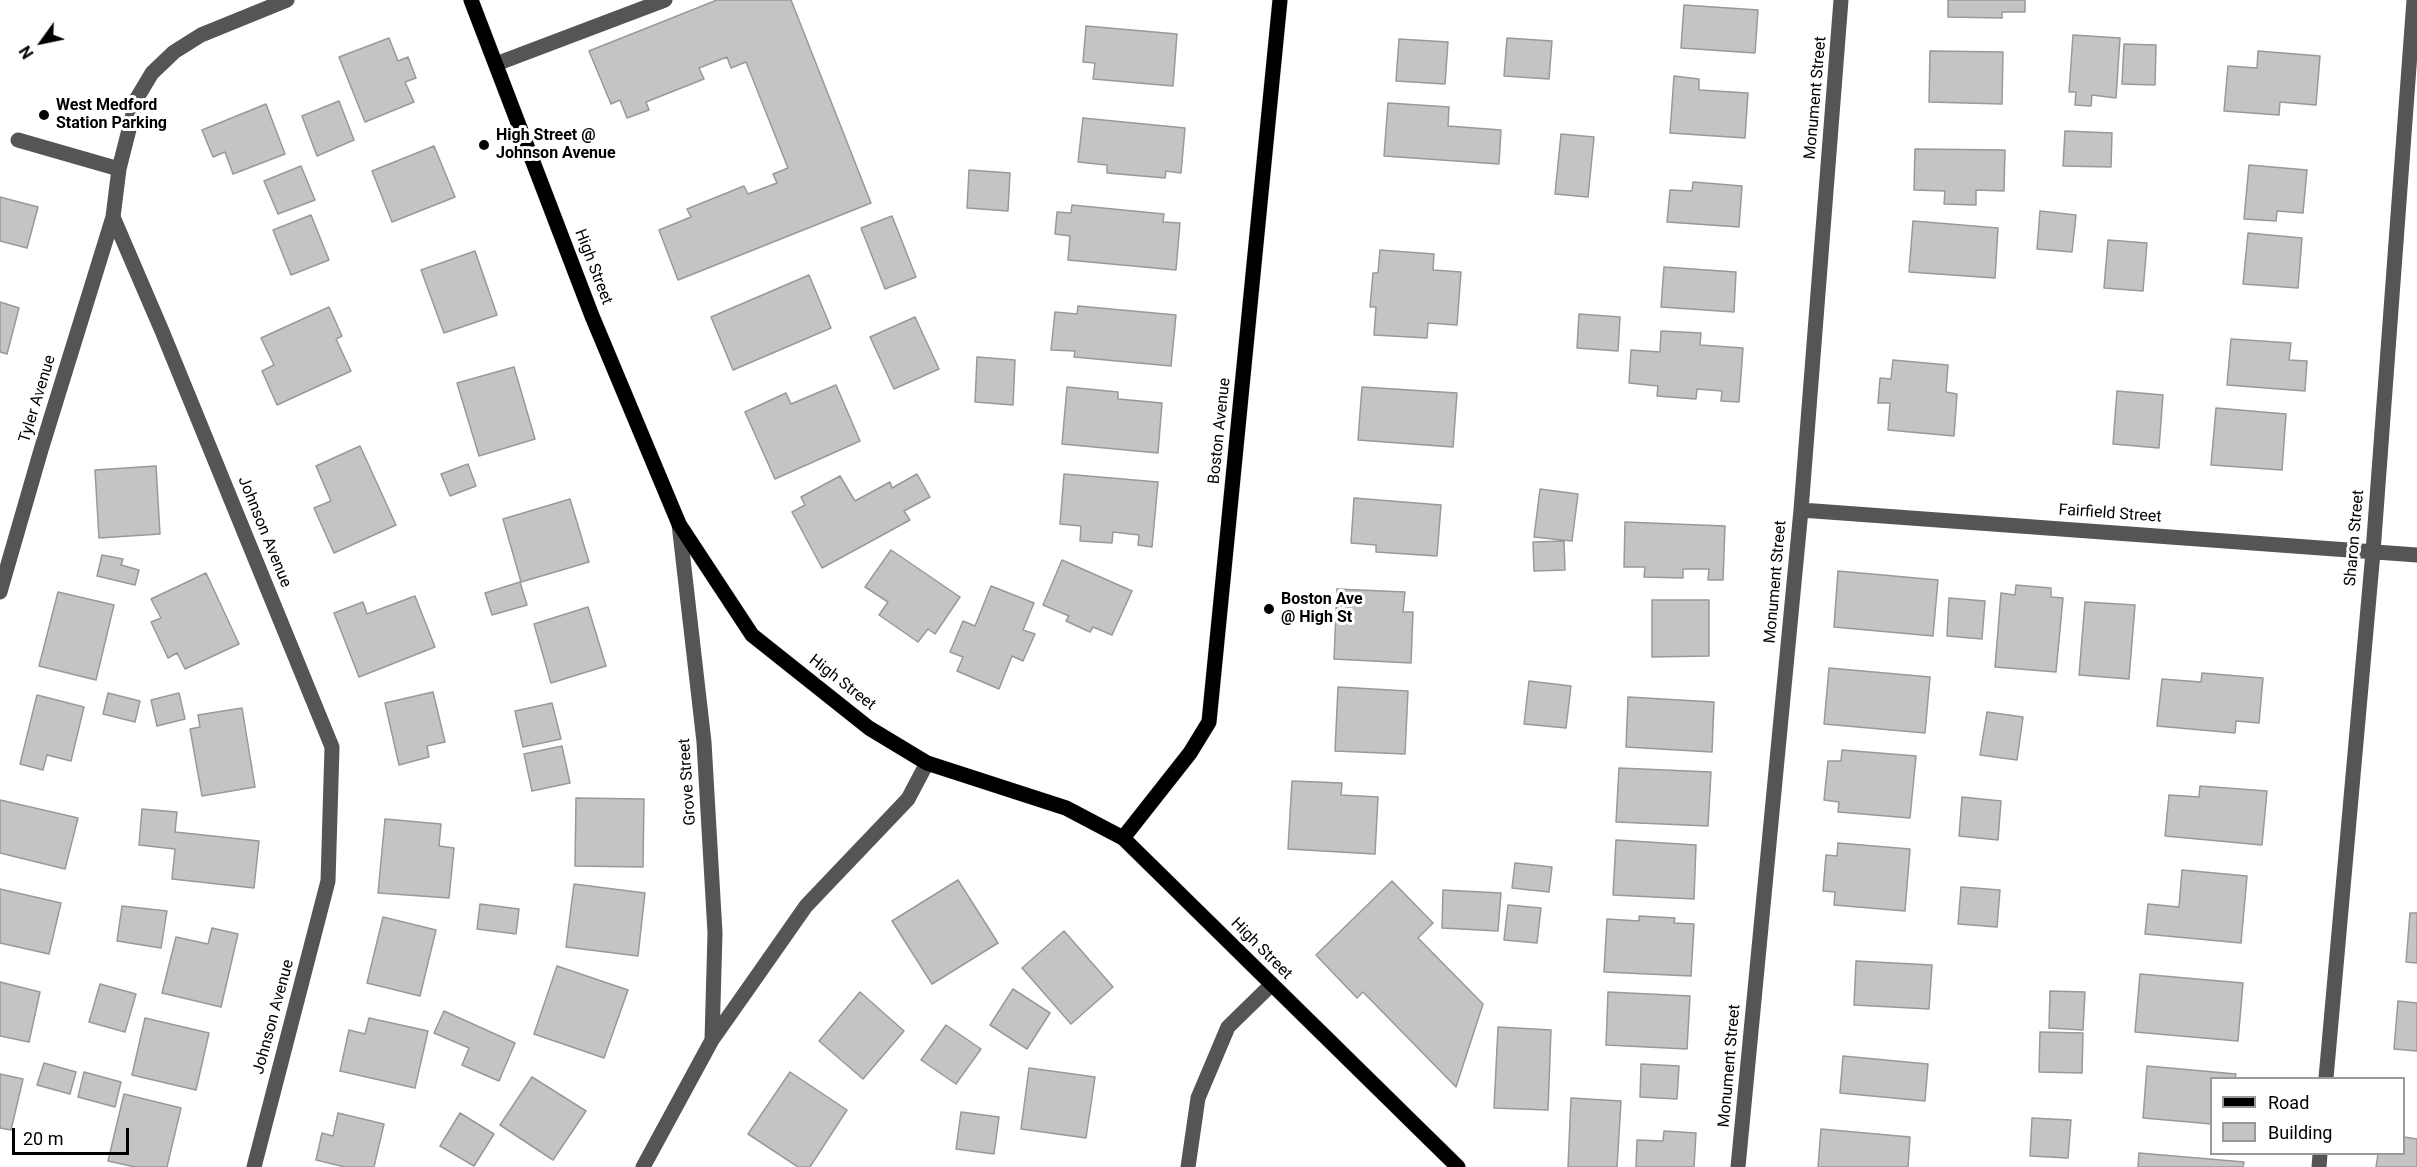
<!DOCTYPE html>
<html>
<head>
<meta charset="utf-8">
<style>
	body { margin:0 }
	#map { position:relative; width:2417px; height:1167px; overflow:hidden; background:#fff; font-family:Roboto,sans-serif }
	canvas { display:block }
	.legend { position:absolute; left:2210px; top:1077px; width:195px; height:78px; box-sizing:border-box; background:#fff; border:2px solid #999; margin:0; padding:8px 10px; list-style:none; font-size:18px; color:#000 }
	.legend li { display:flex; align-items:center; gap:12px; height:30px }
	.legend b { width:30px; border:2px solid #999 }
	.north { position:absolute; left:12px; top:12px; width:60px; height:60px; -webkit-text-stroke:4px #fff; paint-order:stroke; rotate:237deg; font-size:16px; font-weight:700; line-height:24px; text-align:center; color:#000 }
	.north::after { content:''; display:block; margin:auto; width:21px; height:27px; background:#000; clip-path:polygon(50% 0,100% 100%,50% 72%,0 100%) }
	.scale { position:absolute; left:12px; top:1128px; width:117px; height:27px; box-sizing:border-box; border:3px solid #000; border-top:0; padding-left:8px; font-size:18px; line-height:21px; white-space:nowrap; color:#000; -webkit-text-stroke:4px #fff; paint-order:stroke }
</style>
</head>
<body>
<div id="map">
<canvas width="2417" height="1167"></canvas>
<ul class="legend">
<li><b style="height:8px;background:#000"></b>Road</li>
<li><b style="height:16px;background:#c4c4c4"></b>Building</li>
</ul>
<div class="north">N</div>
<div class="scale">20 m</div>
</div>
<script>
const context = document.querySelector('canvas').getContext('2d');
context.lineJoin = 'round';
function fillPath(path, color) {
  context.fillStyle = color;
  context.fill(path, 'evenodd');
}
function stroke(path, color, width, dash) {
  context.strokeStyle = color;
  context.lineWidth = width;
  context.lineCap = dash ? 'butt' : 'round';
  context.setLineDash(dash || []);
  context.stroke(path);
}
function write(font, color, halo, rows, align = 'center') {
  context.font = font + ' Roboto,sans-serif';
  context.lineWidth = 6;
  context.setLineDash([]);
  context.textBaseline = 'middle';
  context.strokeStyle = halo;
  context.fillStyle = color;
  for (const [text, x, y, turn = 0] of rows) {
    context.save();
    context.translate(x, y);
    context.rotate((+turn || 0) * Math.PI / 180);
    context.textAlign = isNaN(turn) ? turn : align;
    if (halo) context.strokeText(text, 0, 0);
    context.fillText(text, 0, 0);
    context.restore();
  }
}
const building = new Path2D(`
	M 717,0 L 791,0 L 871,203 L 678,280 L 659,230 L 691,217 L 687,209 L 744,186 L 748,194 L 777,183 L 773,174 L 788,168 L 746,62 L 731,68 L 727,57 L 699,68 L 704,79 L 646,102 L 649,110 L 627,118 L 620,100 L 611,104 L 589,51 Z
	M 1948,0 L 2025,0 L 2025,12 L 2002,12 L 2002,18 L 1948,17 Z
	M 1684,5 L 1758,10 L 1755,53 L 1681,48 Z
	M 1086,26 L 1177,34 L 1173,86 L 1093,79 L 1095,63 L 1083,62 Z
	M 2073,35 L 2120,38 L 2116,98 L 2092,95 L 2091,106 L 2075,105 L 2076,92 L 2069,92 Z
	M 389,38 L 398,61 L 408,57 L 416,78 L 405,82 L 414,102 L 365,122 L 339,57 Z
	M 1507,38 L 1552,41 L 1549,79 L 1504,76 Z
	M 1399,39 L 1448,42 L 1445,84 L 1396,81 Z
	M 2124,44 L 2156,45 L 2155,85 L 2122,84 Z
	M 1930,51 L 2003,52 L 2002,104 L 1929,102 Z
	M 2258,51 L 2320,56 L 2316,105 L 2280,102 L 2279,115 L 2224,111 L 2228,66 L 2257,68 Z
	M 1674,76 L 1699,79 L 1699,90 L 1748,93 L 1745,138 L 1670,133 Z
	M 339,101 L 354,140 L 317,156 L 302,116 Z
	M 1388,103 L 1449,107 L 1448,126 L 1501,130 L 1499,164 L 1384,156 Z
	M 266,104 L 285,154 L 233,174 L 225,152 L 213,157 L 202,130 Z
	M 1083,118 L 1185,128 L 1181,173 L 1166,171 L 1165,178 L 1107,173 L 1107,165 L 1078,162 Z
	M 2065,131 L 2112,133 L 2111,167 L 2063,166 Z
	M 1561,134 L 1594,137 L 1588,197 L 1555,194 Z
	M 434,146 L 455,197 L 392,222 L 372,171 Z
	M 1915,149 L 2005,150 L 2004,191 L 1976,190 L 1976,205 L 1944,204 L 1945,191 L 1914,190 Z
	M 2249,165 L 2307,170 L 2303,213 L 2277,211 L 2276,221 L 2244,219 Z
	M 301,166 L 315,200 L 278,214 L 264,181 Z
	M 969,170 L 1010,173 L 1008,211 L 967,208 Z
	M 1693,182 L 1742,186 L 1739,227 L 1667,222 L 1670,190 L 1692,191 Z
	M 0,197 L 38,207 L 27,248 L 0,241 Z
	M 1072,205 L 1164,214 L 1163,222 L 1180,223 L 1176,270 L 1068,260 L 1070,236 L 1055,234 L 1057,212 L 1071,213 Z
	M 2040,211 L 2076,215 L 2072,252 L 2037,249 Z
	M 311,215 L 329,260 L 291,275 L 273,230 Z
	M 892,216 L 916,277 L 885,289 L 861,228 Z
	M 1913,221 L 1998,228 L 1995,278 L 1909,272 Z
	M 2248,233 L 2302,238 L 2298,288 L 2243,284 Z
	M 2108,240 L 2147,243 L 2143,291 L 2104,288 Z
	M 1380,250 L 1434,254 L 1433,270 L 1461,272 L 1457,325 L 1428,323 L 1427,338 L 1374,335 L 1376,307 L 1370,307 L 1373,273 L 1378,273 Z
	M 475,251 L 497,315 L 444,333 L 421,270 Z
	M 1664,267 L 1736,272 L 1734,312 L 1661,307 Z
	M 809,275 L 831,328 L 733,370 L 711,317 Z
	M 0,302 L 19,308 L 7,354 L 0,352 Z
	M 1078,306 L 1176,315 L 1171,366 L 1074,357 L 1075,351 L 1051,350 L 1055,312 L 1077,314 Z
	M 329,307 L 342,336 L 336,339 L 351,371 L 277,405 L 262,371 L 274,365 L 261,338 Z
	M 1579,314 L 1620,317 L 1618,351 L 1577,348 Z
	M 915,317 L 939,369 L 894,389 L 870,337 Z
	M 1661,331 L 1701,333 L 1700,345 L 1743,348 L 1739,402 L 1721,401 L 1722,391 L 1697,389 L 1696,399 L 1657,396 L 1658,386 L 1629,383 L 1631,350 L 1660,352 Z
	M 2231,339 L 2291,343 L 2289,360 L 2307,361 L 2305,391 L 2227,385 Z
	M 977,357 L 1015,360 L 1013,405 L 975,402 Z
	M 1893,360 L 1948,365 L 1946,392 L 1957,394 L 1954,436 L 1888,430 L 1890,403 L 1878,403 L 1880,378 L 1891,379 Z
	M 514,367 L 535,439 L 479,456 L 457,383 Z
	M 836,385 L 860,441 L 775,479 L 745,412 L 786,393 L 791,404 Z
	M 1067,387 L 1118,392 L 1118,399 L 1162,403 L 1158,453 L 1062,444 Z
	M 1362,387 L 1457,393 L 1453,447 L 1358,440 Z
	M 2117,391 L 2163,395 L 2159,448 L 2113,444 Z
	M 2216,408 L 2286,414 L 2282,470 L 2211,465 Z
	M 360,446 L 396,525 L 334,553 L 314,508 L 331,501 L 316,466 Z
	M 468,464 L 476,486 L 450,496 L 441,474 Z
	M 156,466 L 160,534 L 99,538 L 95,470 Z
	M 917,474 L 930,497 L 904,511 L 910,520 L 822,568 L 792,512 L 805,505 L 801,497 L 840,476 L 855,501 L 890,482 L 892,488 Z
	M 1064,474 L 1158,482 L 1152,547 L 1138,545 L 1139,535 L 1113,532 L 1112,543 L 1080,541 L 1081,526 L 1060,524 Z
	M 1540,489 L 1578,494 L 1572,541 L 1534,537 Z
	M 1354,498 L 1441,505 L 1437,556 L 1376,552 L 1376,545 L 1351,543 Z
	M 570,499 L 589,562 L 521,582 L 503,519 Z
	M 1625,522 L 1725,526 L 1723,580 L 1708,580 L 1709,569 L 1683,569 L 1683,578 L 1644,577 L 1645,567 L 1624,567 Z
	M 1564,541 L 1565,570 L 1534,571 L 1533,542 Z
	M 891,550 L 960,597 L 935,634 L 928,629 L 918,642 L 879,615 L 888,602 L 865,587 Z
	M 102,555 L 123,559 L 121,565 L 139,570 L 135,585 L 97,576 Z
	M 1062,560 L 1132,591 L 1112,635 L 1093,627 L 1090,632 L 1066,621 L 1069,616 L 1043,605 Z
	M 1838,571 L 1938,580 L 1933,636 L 1834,627 Z
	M 206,573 L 239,644 L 185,669 L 177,653 L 168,658 L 151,622 L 161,618 L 151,599 Z
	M 520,582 L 527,605 L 492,615 L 485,593 Z
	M 2016,585 L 2051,588 L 2051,597 L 2063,598 L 2056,672 L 1995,667 L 2001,593 L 2015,595 Z
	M 991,586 L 1034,603 L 1023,630 L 1035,634 L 1023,661 L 1012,656 L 999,689 L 957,671 L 963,657 L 950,652 L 963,621 L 975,626 Z
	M 1337,589 L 1405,592 L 1403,612 L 1413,612 L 1411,663 L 1334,659 Z
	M 58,592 L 114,605 L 96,680 L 39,666 Z
	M 415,596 L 435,647 L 359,677 L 334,613 L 363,602 L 367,614 Z
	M 1949,598 L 1985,601 L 1982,639 L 1947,636 Z
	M 1652,600 L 1709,600 L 1709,656 L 1652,657 Z
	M 2085,602 L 2135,605 L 2129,679 L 2079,675 Z
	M 588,607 L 606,666 L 551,683 L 534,624 Z
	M 1829,668 L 1930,677 L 1925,733 L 1824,724 Z
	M 2202,673 L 2263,678 L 2259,723 L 2236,721 L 2235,733 L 2157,726 L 2162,679 L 2201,682 Z
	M 1529,681 L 1571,686 L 1566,728 L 1524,724 Z
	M 1338,687 L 1408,691 L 1405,754 L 1335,751 Z
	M 433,692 L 445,742 L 427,746 L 429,757 L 399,765 L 385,703 Z
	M 108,693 L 140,701 L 135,722 L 103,714 Z
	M 179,693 L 185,719 L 157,726 L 151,700 Z
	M 37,695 L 84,707 L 71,761 L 47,755 L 43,770 L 20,764 Z
	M 1628,697 L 1714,702 L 1712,752 L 1626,747 Z
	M 552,703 L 561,739 L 523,747 L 515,711 Z
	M 242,708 L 255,787 L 202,796 L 190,729 L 200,727 L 198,715 Z
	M 1987,712 L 2023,717 L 2017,760 L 1980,755 Z
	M 562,746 L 570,783 L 532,791 L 524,754 Z
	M 1842,750 L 1916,756 L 1910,818 L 1838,812 L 1839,802 L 1824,800 L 1828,761 L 1841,761 Z
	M 1619,768 L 1711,772 L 1708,826 L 1616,822 Z
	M 1292,781 L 1342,783 L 1341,795 L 1378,797 L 1375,854 L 1288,849 Z
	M 2200,786 L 2267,791 L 2262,845 L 2165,836 L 2169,795 L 2199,797 Z
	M 1962,797 L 2001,801 L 1998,840 L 1959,836 Z
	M 576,798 L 644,799 L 643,867 L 575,866 Z
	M 0,800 L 78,818 L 65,869 L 0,853 Z
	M 142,809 L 177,812 L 175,832 L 259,841 L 254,888 L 172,879 L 175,849 L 139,845 Z
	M 385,819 L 441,824 L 439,846 L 454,848 L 449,898 L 378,893 Z
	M 1616,840 L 1696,845 L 1694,899 L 1613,895 Z
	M 1838,843 L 1910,849 L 1905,911 L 1834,905 L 1835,892 L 1823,891 L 1826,855 L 1837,856 Z
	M 1515,863 L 1552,867 L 1549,892 L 1512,888 Z
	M 2182,870 L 2247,876 L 2241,943 L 2145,934 L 2148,904 L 2179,907 Z
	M 958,880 L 998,943 L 932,984 L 892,921 Z
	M 1392,881 L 1433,923 L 1418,938 L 1483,1004 L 1456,1087 L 1363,992 L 1357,998 L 1316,955 Z
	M 574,884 L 645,893 L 638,956 L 566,947 Z
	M 1961,887 L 2000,890 L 1997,927 L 1958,924 Z
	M 0,889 L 61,903 L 49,954 L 0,943 Z
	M 1443,890 L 1501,893 L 1498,931 L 1442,928 Z
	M 480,904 L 519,909 L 516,934 L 477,929 Z
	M 1508,905 L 1541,908 L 1537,943 L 1504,940 Z
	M 122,906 L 167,911 L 161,948 L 117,941 Z
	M 2410,913 L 2417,913 L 2417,963 L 2406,962 Z
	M 1639,916 L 1675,918 L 1674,923 L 1694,924 L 1691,976 L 1604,972 L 1607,919 L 1639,921 Z
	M 383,917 L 436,930 L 420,996 L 367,983 Z
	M 212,928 L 238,934 L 221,1007 L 162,993 L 176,937 L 208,944 Z
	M 1064,931 L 1113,987 L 1071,1024 L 1022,968 Z
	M 1856,961 L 1932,965 L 1929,1009 L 1854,1005 Z
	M 557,966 L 628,990 L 604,1058 L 534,1034 Z
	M 2140,974 L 2243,983 L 2238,1041 L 2135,1032 Z
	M 0,982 L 40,992 L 29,1042 L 0,1036 Z
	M 100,984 L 136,994 L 125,1032 L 89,1022 Z
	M 1013,989 L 1050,1013 L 1027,1049 L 990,1025 Z
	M 2050,991 L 2085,992 L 2083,1030 L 2049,1028 Z
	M 860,992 L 904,1031 L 863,1079 L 819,1041 Z
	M 1608,992 L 1690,996 L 1687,1049 L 1606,1045 Z
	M 2398,1001 L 2417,1003 L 2417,1051 L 2394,1049 Z
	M 444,1011 L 515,1043 L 499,1081 L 462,1065 L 469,1048 L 434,1033 Z
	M 145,1018 L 209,1033 L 196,1090 L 132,1075 Z
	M 369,1018 L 428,1031 L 415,1088 L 340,1071 L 349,1030 L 365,1034 Z
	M 946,1025 L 981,1049 L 956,1084 L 921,1060 Z
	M 1498,1027 L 1551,1030 L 1548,1110 L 1494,1108 Z
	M 2040,1032 L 2083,1033 L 2082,1073 L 2039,1072 Z
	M 1843,1056 L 1928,1064 L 1925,1101 L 1840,1093 Z
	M 44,1063 L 76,1072 L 70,1094 L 37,1085 Z
	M 1641,1064 L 1679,1066 L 1677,1099 L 1640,1097 Z
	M 2147,1066 L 2236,1074 L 2235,1078 L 2212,1078 L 2212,1124 L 2143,1118 Z
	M 1029,1068 L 1095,1077 L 1086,1138 L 1021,1129 Z
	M 84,1072 L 121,1082 L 115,1107 L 78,1097 Z
	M 790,1072 L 847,1110 L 810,1167 L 798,1167 L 748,1134 Z
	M 0,1074 L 23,1079 L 11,1130 L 0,1128 Z
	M 532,1077 L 586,1111 L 553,1160 L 500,1125 Z
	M 124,1094 L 181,1108 L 167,1167 L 135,1167 L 108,1161 Z
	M 1571,1098 L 1621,1101 L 1617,1167 L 1568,1167 Z
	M 961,1112 L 999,1117 L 994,1154 L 956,1149 Z
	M 338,1113 L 384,1124 L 374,1167 L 345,1167 L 316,1160 L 322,1133 L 333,1136 Z
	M 460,1113 L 494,1134 L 474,1166 L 440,1146 Z
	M 2032,1118 L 2071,1120 L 2068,1158 L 2030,1156 Z
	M 1821,1129 L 1910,1137 L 1908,1167 L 1818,1167 Z
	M 1664,1131 L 1696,1133 L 1694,1167 L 1636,1167 L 1637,1140 L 1663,1141 Z
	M 2404,1137 L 2417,1139 L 2417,1167 L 2376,1167 L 2378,1154 L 2404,1154 Z
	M 2139,1153 L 2244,1162 L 2243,1167 L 2138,1167 Z`);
fillPath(building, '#c4c4c4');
stroke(building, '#999', 1.5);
const major = new Path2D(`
	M 471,0 L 592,316 L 679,524 L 752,635 L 869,728 L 927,763 L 1066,808 L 1123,838 L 1458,1167
	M 1123,838 L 1190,753 L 1209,722 L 1280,0`);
stroke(major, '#dbdbdb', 16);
stroke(new Path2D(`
	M 496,64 L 665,0
	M 18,140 L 119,169
	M 1801,510 L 2417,555
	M 679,524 L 704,742 L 715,933 L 712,1040
	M 0,592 L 41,450 L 113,217
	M 2326,1078 L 2373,552 L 2414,0
	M 254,1167 L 328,881 L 332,747 L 162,331 L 113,217 L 119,169 L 137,98 L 152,73 L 174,52 L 201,35 L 287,0
	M 643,1167 L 712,1040 L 750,986 L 806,906 L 908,799 L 927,763
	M 1188,1167 L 1198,1098 L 1228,1027 L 1271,985
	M 1738,1167 L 1801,510 L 1841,0
	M 2319,1167 L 2320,1154`), '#555', 15);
stroke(major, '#000', 15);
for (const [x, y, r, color] of [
	[44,115,6,"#000"],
	[484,145,6,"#000"],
	[1269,609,6,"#000"]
]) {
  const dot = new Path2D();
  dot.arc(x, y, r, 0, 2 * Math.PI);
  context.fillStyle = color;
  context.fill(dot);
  stroke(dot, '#fff', 2);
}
write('16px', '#000', '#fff', [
	["Monument Street",1816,98,-85],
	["High Street",593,267,69],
	["Tyler Avenue",38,399,-73],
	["Boston Avenue",1220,431,-84],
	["Fairfield Street",2110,514,4],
	["Johnson Avenue",264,532,68],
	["Sharon Street",2355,538,-85],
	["Monument Street",1776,582,-85],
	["High Street",842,683,38],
	["Grove Street",688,782,-94],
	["High Street",1261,949,45],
	["Johnson Avenue",274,1017,-75],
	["Monument Street",1730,1066,-85]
]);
write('bold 16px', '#000', '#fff', [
	["West Medford",56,106],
	["Station Parking",56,124],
	["High Street @",496,136],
	["Johnson Avenue",496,154],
	["Boston Ave",1281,600],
	["@ High St",1281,618]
], 'left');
</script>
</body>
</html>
